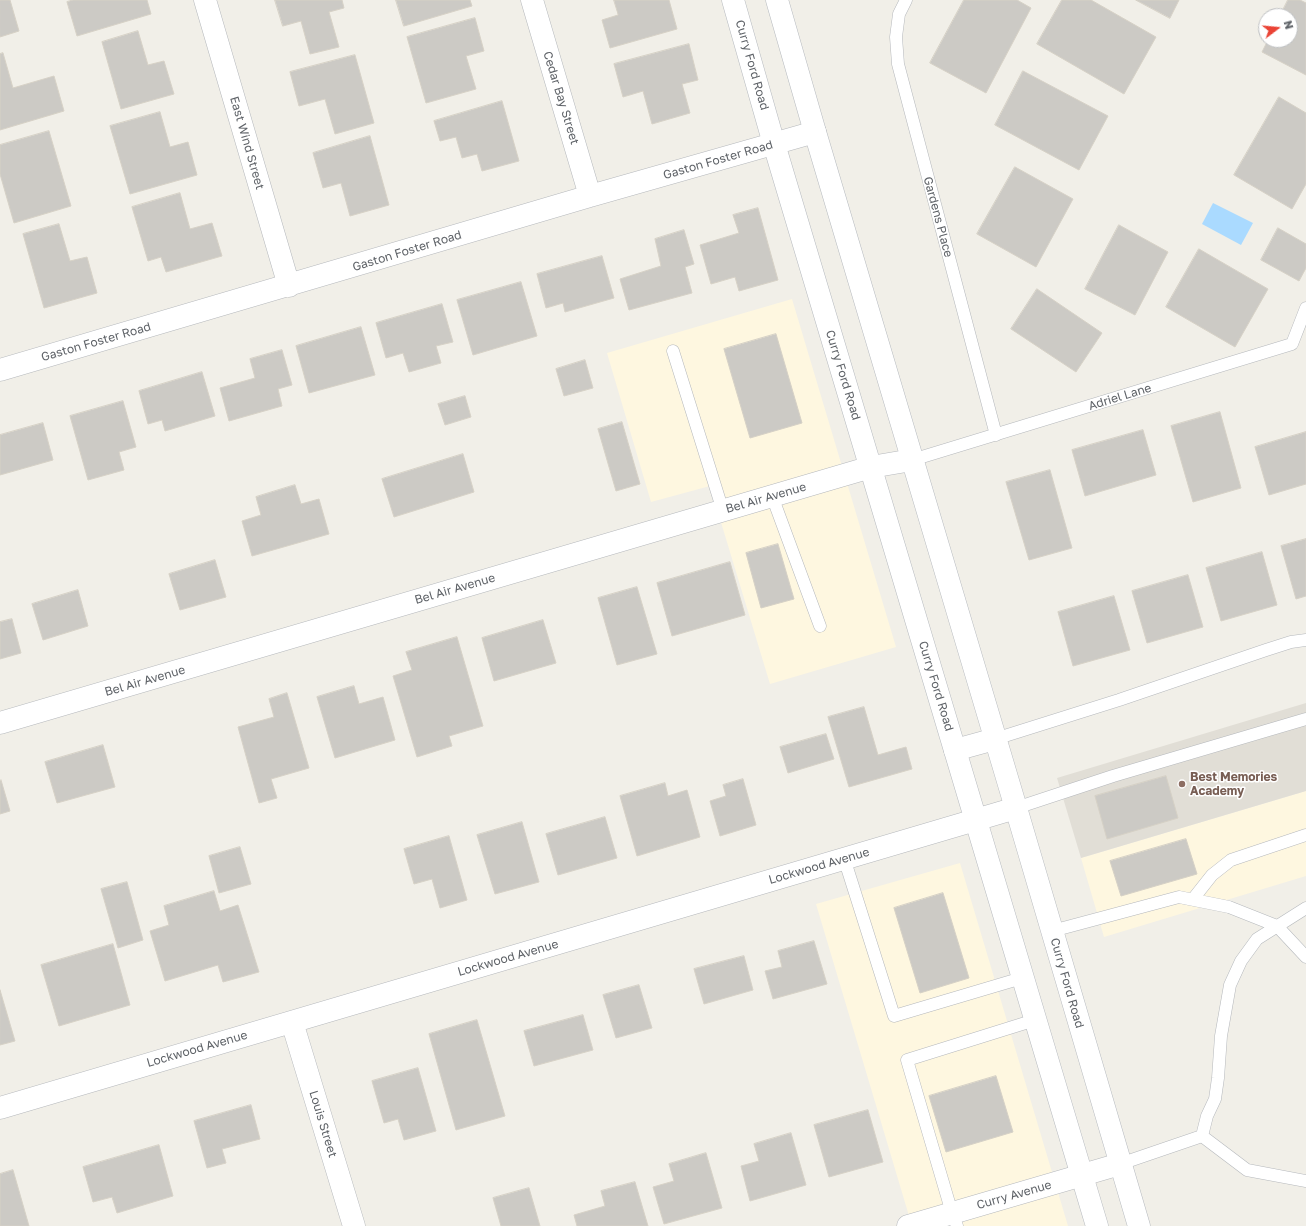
<!DOCTYPE html>
<html>
<head>
<meta charset="utf-8">
<style>
	body { margin:0 }
	#map { position:relative; width:1306px; height:1226px; overflow:hidden; background:#f1efe8; font-family:"Golos Text",sans-serif }
	canvas { display:block }
	.north { position:absolute; left:1258px; top:8px; width:40px; height:40px; box-sizing:border-box; background:#fff; border:1px solid #bfc1c3; border-radius:50%; rotate:74deg; font-size:11px; font-weight:700; line-height:16px; text-align:center; color:#5f6368 }
	.north::after { content:''; display:block; margin:auto; width:14px; height:18px; background:#ea4335; clip-path:polygon(50% 0,100% 100%,50% 72%,0 100%) }
</style>
</head>
<body>
<div id="map">
<canvas width="1306" height="1226"></canvas>
<div class="north">N</div>
</div>
<script>
const context = document.querySelector('canvas').getContext('2d');
context.lineJoin = 'round';
function fillPath(path, color) {
  context.fillStyle = color;
  context.fill(path, 'evenodd');
}
function stroke(path, color, width, dash) {
  context.strokeStyle = color;
  context.lineWidth = width;
  context.lineCap = dash ? 'butt' : 'round';
  context.setLineDash(dash || []);
  context.stroke(path);
}
function write(font, color, halo, rows, align = 'center') {
  context.font = font + ' "Golos Text",sans-serif';
  context.lineWidth = 3;
  context.setLineDash([]);
  context.textBaseline = 'middle';
  context.strokeStyle = halo;
  context.fillStyle = color;
  for (const [text, x, y, turn = 0] of rows) {
    context.save();
    context.translate(x, y);
    context.rotate((+turn || 0) * Math.PI / 180);
    context.textAlign = isNaN(turn) ? turn : align;
    if (halo) context.strokeText(text, 0, 0);
    context.fillText(text, 0, 0);
    context.restore();
  }
}
fillPath(new Path2D(`
	M 792,299 L 896,647 L 770,684 L 710,486 L 651,502 L 607,353 Z
	M 1306,791 L 1306,876 L 1104,937 L 1081,858 Z
	M 960,863 L 1068,1226 L 912,1226 L 816,904 Z`), '#fef7e0');
fillPath(new Path2D(`
	M 1306,703 L 1306,791 L 1081,858 L 1057,778 Z`), '#e1ded6');
fillPath(new Path2D(`
	M 1213,203 L 1253,223 L 1241,245 L 1202,224 Z`), '#aadaff');
const building = new Path2D(`
	M 0,0 L 10,0 L 19,31 L 0,37 Z
	M 73,0 L 147,0 L 151,14 L 77,36 L 67,2 Z
	M 275,0 L 342,0 L 344,8 L 329,12 L 339,47 L 310,54 L 301,21 L 283,26 Z
	M 396,0 L 470,0 L 472,6 L 404,26 Z
	M 614,0 L 669,0 L 677,29 L 610,48 L 602,20 L 618,15 Z
	M 964,0 L 1017,0 L 1031,8 L 986,93 L 930,63 Z
	M 1062,0 L 1091,0 L 1156,37 L 1124,94 L 1037,44 Z
	M 1136,0 L 1179,0 L 1170,18 Z
	M 1288,0 L 1300,0 L 1306,3 L 1306,75 L 1262,52 L 1268,40 L 1290,40 L 1290,16 L 1280,16 Z
	M 475,18 L 484,51 L 466,56 L 476,89 L 426,103 L 407,37 Z
	M 138,31 L 148,65 L 164,61 L 174,94 L 121,109 L 102,42 Z
	M 689,44 L 698,80 L 682,84 L 690,113 L 652,124 L 643,91 L 623,97 L 614,64 Z
	M 3,53 L 13,88 L 54,76 L 64,111 L 0,130 L 0,54 Z
	M 355,55 L 374,123 L 335,134 L 325,99 L 299,106 L 290,72 Z
	M 1023,71 L 1108,116 L 1079,170 L 995,125 Z
	M 1279,97 L 1306,113 L 1306,184 L 1292,209 L 1234,175 Z
	M 502,101 L 519,161 L 482,171 L 477,154 L 462,158 L 456,137 L 440,141 L 434,121 Z
	M 160,112 L 170,147 L 188,142 L 197,175 L 130,194 L 110,126 Z
	M 49,131 L 71,206 L 14,223 L 0,174 L 0,145 Z
	M 370,136 L 389,205 L 350,216 L 341,183 L 323,188 L 313,153 Z
	M 1015,167 L 1073,199 L 1036,267 L 977,234 Z
	M 180,193 L 190,229 L 212,223 L 222,256 L 166,272 L 161,257 L 148,261 L 132,207 Z
	M 758,208 L 778,280 L 739,291 L 735,277 L 711,284 L 700,245 L 739,233 L 733,215 Z
	M 59,224 L 70,261 L 87,257 L 97,293 L 44,308 L 23,234 Z
	M 1119,225 L 1168,252 L 1135,315 L 1085,289 Z
	M 1278,228 L 1306,244 L 1306,268 L 1299,281 L 1261,260 Z
	M 684,230 L 694,264 L 685,267 L 692,293 L 629,310 L 620,279 L 661,266 L 655,239 Z
	M 1199,249 L 1268,289 L 1235,347 L 1166,307 Z
	M 602,256 L 614,298 L 565,312 L 563,303 L 546,308 L 537,274 Z
	M 521,282 L 537,336 L 473,355 L 457,300 Z
	M 1037,289 L 1102,333 L 1076,372 L 1011,329 Z
	M 442,304 L 453,342 L 436,346 L 441,363 L 409,372 L 403,353 L 386,358 L 376,323 Z
	M 361,327 L 375,375 L 309,393 L 296,346 Z
	M 776,334 L 802,423 L 750,438 L 724,349 Z
	M 282,350 L 292,385 L 278,389 L 282,406 L 229,421 L 220,388 L 255,378 L 250,359 Z
	M 585,360 L 593,388 L 564,396 L 556,369 Z
	M 202,372 L 215,416 L 165,431 L 162,420 L 148,424 L 139,391 Z
	M 465,396 L 471,417 L 445,425 L 438,404 Z
	M 123,401 L 136,447 L 119,452 L 124,470 L 88,480 L 70,416 Z
	M 1220,412 L 1241,488 L 1193,502 L 1171,426 Z
	M 622,422 L 640,484 L 616,491 L 598,429 Z
	M 43,423 L 53,460 L 0,475 L 0,435 Z
	M 1143,430 L 1156,475 L 1085,496 L 1072,450 Z
	M 1306,432 L 1306,484 L 1269,495 L 1255,447 Z
	M 463,454 L 474,492 L 394,517 L 382,479 Z
	M 1050,470 L 1072,548 L 1029,560 L 1006,482 Z
	M 295,485 L 301,504 L 319,499 L 329,534 L 252,556 L 242,521 L 261,515 L 256,497 Z
	M 1306,539 L 1306,596 L 1296,599 L 1281,546 Z
	M 778,544 L 794,599 L 761,608 L 746,553 Z
	M 1262,552 L 1277,605 L 1221,621 L 1206,568 Z
	M 215,560 L 226,597 L 180,610 L 169,574 Z
	M 730,562 L 745,615 L 672,636 L 657,583 Z
	M 1188,575 L 1203,627 L 1147,643 L 1132,591 Z
	M 637,587 L 657,654 L 617,665 L 598,598 Z
	M 78,590 L 88,626 L 43,640 L 32,604 Z
	M 1114,596 L 1130,650 L 1073,666 L 1058,612 Z
	M 12,619 L 21,653 L 0,659 L 0,622 Z
	M 543,620 L 556,663 L 494,681 L 482,638 Z
	M 457,637 L 483,726 L 449,736 L 452,746 L 417,757 L 393,676 L 412,670 L 406,652 Z
	M 354,686 L 359,704 L 383,697 L 395,740 L 335,758 L 317,697 Z
	M 287,693 L 309,768 L 271,779 L 277,798 L 259,803 L 238,727 L 274,717 L 269,699 Z
	M 864,707 L 878,755 L 906,747 L 912,769 L 849,787 L 828,717 Z
	M 826,734 L 834,759 L 788,773 L 780,747 Z
	M 103,745 L 115,787 L 57,803 L 45,762 Z
	M 1166,776 L 1178,818 L 1107,839 L 1095,796 Z
	M 743,779 L 756,825 L 720,836 L 710,801 L 726,796 L 723,785 Z
	M 1,780 L 10,811 L 0,814 L 0,781 Z
	M 665,783 L 668,796 L 687,790 L 700,837 L 637,856 L 620,796 Z
	M 605,817 L 617,858 L 558,875 L 546,834 Z
	M 522,822 L 539,882 L 495,894 L 477,835 Z
	M 449,836 L 467,900 L 440,908 L 432,879 L 414,884 L 404,849 Z
	M 1186,839 L 1197,874 L 1121,896 L 1110,861 Z
	M 240,847 L 251,884 L 219,893 L 209,856 Z
	M 127,882 L 143,940 L 118,948 L 101,889 Z
	M 214,891 L 220,911 L 238,905 L 259,972 L 223,982 L 218,965 L 165,981 L 150,931 L 169,925 L 164,906 Z
	M 943,893 L 969,978 L 920,993 L 894,908 Z
	M 814,941 L 827,984 L 773,999 L 765,971 L 782,967 L 778,951 Z
	M 113,944 L 130,1005 L 59,1026 L 41,965 Z
	M 744,956 L 753,990 L 704,1004 L 694,969 Z
	M 639,985 L 652,1028 L 616,1038 L 603,995 Z
	M 0,990 L 15,1041 L 0,1045 Z
	M 583,1015 L 593,1050 L 534,1066 L 524,1031 Z
	M 477,1020 L 505,1116 L 456,1130 L 429,1034 Z
	M 418,1068 L 436,1131 L 404,1140 L 398,1119 L 384,1123 L 372,1081 Z
	M 996,1076 L 1013,1132 L 946,1152 L 929,1096 Z
	M 251,1105 L 260,1139 L 222,1149 L 226,1163 L 207,1168 L 194,1121 Z
	M 868,1110 L 883,1162 L 829,1177 L 814,1125 Z
	M 791,1133 L 806,1185 L 750,1201 L 741,1166 L 759,1161 L 754,1144 Z
	M 159,1145 L 173,1196 L 117,1213 L 112,1197 L 93,1202 L 83,1167 Z
	M 706,1153 L 722,1208 L 664,1224 L 653,1187 L 674,1181 L 669,1164 Z
	M 13,1170 L 29,1226 L 0,1226 L 0,1174 Z
	M 635,1182 L 648,1226 L 577,1226 L 574,1215 L 605,1206 L 601,1191 Z
	M 529,1188 L 540,1226 L 501,1226 L 493,1198 Z`);
fillPath(building, '#cccac5');
stroke(building, '#d6d1c6', 1);
const lane = new Path2D(`
	M 906,0 L 899,14 L 896,37 L 898,64 L 996,435
	M 673,351 L 723,511
	M 912,460 L 1292,344 L 1306,308
	M 772,496 L 820,626
	M 995,739 L 1119,700 L 1266,650 L 1291,642 L 1306,640
	M 1016,808 L 1113,776 L 1306,719
	M 844,858 L 894,1016 L 1022,978
	M 1193,899 L 1212,875 L 1231,860 L 1306,835
	M 1052,931 L 1179,897 L 1229,907 L 1277,926 L 1306,957
	M 1202,1136 L 1207,1116 L 1215,1099 L 1218,1078 L 1221,1036 L 1230,985 L 1241,961 L 1257,939 L 1306,908
	M 1202,1136 L 1247,1170 L 1306,1181
	M 1120,1164 L 1202,1136
	M 957,1226 L 952,1213 L 907,1060 L 1035,1020`);
const street = new Path2D(`
	M 205,0 L 289,286
	M 532,0 L 590,196
	M 0,370 L 590,196 L 815,132
	M 0,723 L 871,467 L 912,460
	M 955,750 L 995,739
	M 292,1022 L 354,1226
	M 0,1108 L 1016,808
	M 908,1226 L 1120,1164`);
const secondary = new Path2D(`
	M 733,0 L 774,144 L 1097,1226
	M 777,0 L 815,132 L 1016,808 L 1139,1226`);
stroke(lane, '#b5b8bc', 13);
stroke(street, '#b5b8bc', 23);
stroke(secondary, '#b6babf', 23);
stroke(lane, '#fff', 12);
stroke(street, '#fff', 22);
stroke(secondary, '#fff', 22);
for (const [x, y, r, color] of [
	[1182,784,4,"#8d6e63"]
]) {
  const dot = new Path2D();
  dot.arc(x, y, r, 0, 2 * Math.PI);
  context.fillStyle = color;
  context.fill(dot);
  stroke(dot, '#fff', 1.5);
}
write('12px', '#5f6368', '#fff', [
	["Curry Ford Road",752,65,74],
	["Cedar Bay Street",561,98,73],
	["East Wind Street",247,143,74],
	["Gaston Foster Road",718,160,-16],
	["Gardens Place",938,217,75],
	["Gaston Foster Road",407,251,-17],
	["Gaston Foster Road",96,342,-16],
	["Curry Ford Road",843,375,73],
	["Adriel Lane",1120,397,-17],
	["Bel Air Avenue",766,498,-16],
	["Bel Air Avenue",455,589,-16],
	["Bel Air Avenue",145,681,-16],
	["Curry Ford Road",936,686,73],
	["Lockwood Avenue",819,866,-16],
	["Lockwood Avenue",508,958,-16],
	["Curry Ford Road",1067,983,74],
	["Lockwood Avenue",197,1049,-16],
	["Louis Street",323,1124,73],
	["Curry Avenue",1014,1195,-16]
]);
write('bold 12px', '#785e54', '#fff', [
	["Best Memories",1190,777],
	["Academy",1190,791]
], 'left');
</script>
</body>
</html>
